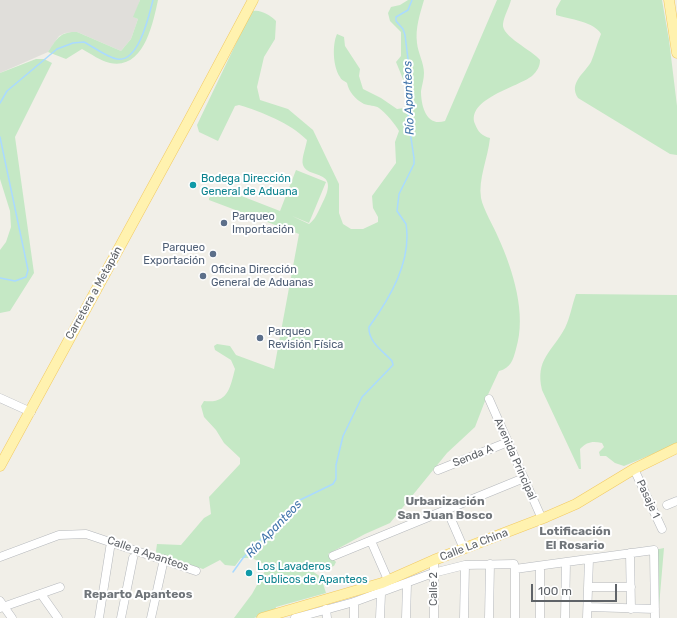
<!DOCTYPE html>
<html>
<head>
<meta charset="utf-8">
<style>
	body { margin:0 }
	#map { position:relative; width:677px; height:618px; overflow:hidden; background:#f1efe8; font-family:Rubik,sans-serif }
	canvas { display:block }
	.scale { position:absolute; left:531px; top:584px; width:86px; height:18px; box-sizing:border-box; border:2px solid #5f6368; border-top:0; padding-left:5px; font-size:12px; line-height:14px; white-space:nowrap; color:#5f6368; -webkit-text-stroke:3px #fff; paint-order:stroke }
</style>
</head>
<body>
<div id="map">
<canvas width="677" height="618"></canvas>
<div class="scale">100 m</div>
</div>
<script>
const context = document.querySelector('canvas').getContext('2d');
context.lineJoin = 'round';
function fillPath(path, color) {
  context.fillStyle = color;
  context.fill(path, 'evenodd');
}
function stroke(path, color, width, dash) {
  context.strokeStyle = color;
  context.lineWidth = width;
  context.lineCap = dash ? 'butt' : 'round';
  context.setLineDash(dash || []);
  context.stroke(path);
}
function write(font, color, halo, rows, align = 'center') {
  context.font = font + ' Rubik,sans-serif';
  context.lineWidth = 4;
  context.setLineDash([]);
  context.textBaseline = 'middle';
  context.strokeStyle = halo;
  context.fillStyle = color;
  for (const [text, x, y, turn = 0] of rows) {
    context.save();
    context.translate(x, y);
    context.rotate((+turn || 0) * Math.PI / 180);
    context.textAlign = isNaN(turn) ? turn : align;
    if (halo) context.strokeText(text, 0, 0);
    context.fillText(text, 0, 0);
    context.restore();
  }
}
fillPath(new Path2D(`
	M 0,0 L 140,0 L 134,17 L 138,19 L 131,39 L 121,51 L 77,32 L 65,33 L 59,36 L 48,52 L 0,73 Z`), '#e0deda');
fillPath(new Path2D(`
	M 140,0 L 158,0 C 153,23 144,70 110,63 C 101,61 91,54 82,49 L 66,59 L 48,52 C 56,40 60,31 77,32 L 121,51 L 131,39 L 138,19 L 133,17 Z
	M 408,0 L 424,0 C 420,14 415,28 417,43 C 418,53 424,63 424,73 C 424,79 422,85 421,91 C 421,107 427,127 445,121 L 497,0 L 511,0 C 509,8 504,16 503,24 C 501,36 532,50 540,60 C 540,67 537,71 532,76 C 518,87 466,99 475,124 C 478,132 482,136 490,138 C 488,158 478,179 481,198 C 483,209 494,227 498,237 C 513,270 527,314 516,349 C 513,360 511,368 499,371 L 485,401 L 475,427 L 447,453 L 390,523 L 365,534 L 328,554 L 336,562 L 334,566 C 327,568 319,568 313,563 L 310,565 L 309,569 L 321,577 L 326,593 L 276,607 L 275,610 L 254,618 L 234,618 L 252,594 L 266,569 L 266,565 L 252,558 L 241,558 L 235,566 L 225,565 L 220,560 L 203,569 L 157,554 L 156,551 L 157,544 L 181,545 L 204,518 L 211,514 L 209,497 L 240,464 L 240,458 L 224,443 L 216,430 L 204,417 L 201,406 L 204,401 C 228,404 230,388 235,369 L 231,360 L 215,350 L 214,346 L 217,344 L 230,346 L 236,355 L 274,369 L 299,234 L 209,200 L 209,198 L 219,189 L 226,190 L 280,211 L 296,170 L 326,182 L 309,223 L 292,216 L 309,224 C 315,220 318,212 321,206 C 343,167 308,180 303,165 C 301,159 306,147 307,140 C 290,123 262,112 239,105 L 235,106 L 218,141 L 199,132 L 197,125 L 251,12 C 258,8 270,15 276,21 L 275,39 L 264,57 L 257,87 L 260,100 L 288,109 L 313,130 L 339,184 L 339,213 L 343,224 L 351,229 L 363,229 L 378,222 L 378,217 L 373,208 L 372,196 L 396,163 L 395,142 L 399,131 C 396,125 385,112 379,108 C 375,105 369,106 364,104 C 355,99 349,92 347,83 C 345,81 341,80 340,77 C 333,67 332,45 337,34 L 344,37 L 345,46 L 360,69 L 359,76 L 363,89 L 381,98 L 397,109 L 404,108 L 412,92 L 403,79 L 396,62 L 401,56 L 401,32 L 390,21 L 388,13 L 391,7 L 400,5 Z
	M 561,0 L 662,0 L 669,40 L 677,106 L 677,155 L 670,154 L 578,98 C 568,83 585,73 591,62 C 595,53 597,43 601,34 C 595,22 569,19 556,15 L 556,9 Z
	M 36,59 L 44,59 L 52,63 L 15,137 L 34,273 L 10,311 L 0,313 L 0,250 L 6,242 L 11,227 L 10,211 L 0,179 L 0,73 Z
	M 576,294 L 677,295 L 677,444 L 624,466 L 615,463 L 606,456 L 600,456 L 599,452 L 604,447 L 602,443 C 592,441 587,442 580,449 L 581,469 L 579,469 L 542,390 C 535,359 552,352 565,328 C 570,318 572,305 576,294 Z
	M 664,548 L 658,618 L 654,550 Z`), '#c5e8c5');
stroke(new Path2D(`
	M 0,103 L 7,91 L 57,49 L 73,43 L 84,42 C 94,47 106,57 117,59 C 139,63 149,15 153,0
	M 0,137 L 28,270 L 26,277 L 15,281 L 0,278
	M 233,572 L 243,558 L 298,501 L 333,484 L 336,479 L 336,465 L 343,436 L 362,397 L 393,365 L 392,361 C 383,351 368,342 369,327 C 390,298 412,261 406,224 L 397,211 L 399,194 L 414,164 L 414,158 L 408,118 L 411,83 L 405,35 L 403,29 L 396,21 L 396,17 L 408,10 L 412,0`), '#aadaff', 1.5);
const minor = new Path2D(`
	M 0,398 L 31,412
	M 489,399 L 542,519
	M 634,469 L 662,529
	M 438,470 L 508,442
	M 667,505 L 677,501
	M 447,510 L 464,549
	M 371,541 L 388,580
	M 630,553 L 631,609
	M 333,556 L 524,478
	M 0,557 L 59,535 L 86,534 L 196,571
	M 540,566 L 540,618
	M 515,569 L 515,618
	M 589,587 L 631,587
	M 41,594 L 58,618
	M 0,601 L 12,618
	M 588,607 L 655,609
	M 0,608 L 60,587
	M 326,609 L 327,618
	M 99,618 L 111,542
	M 121,618 L 133,558
	M 151,618 L 164,559
	M 295,618 L 354,602 L 433,573 L 465,565 L 514,564 L 515,569 L 654,550 L 655,618
	M 354,618 L 354,602
	M 380,618 L 381,594
	M 406,618 L 407,584
	M 434,618 L 434,560
	M 464,618 L 465,565
	M 489,618 L 490,564
	M 565,618 L 566,562
	M 587,618 L 589,559`);
const major = new Path2D(`
	M 669,0 L 677,53
	M 0,466 L 189,120 L 253,0
	M 262,618 L 382,583 L 434,560 L 546,517 L 576,504 L 634,469 L 677,448`);
stroke(minor, '#b5b8bc', 9);
stroke(major, '#f2c960', 11);
stroke(minor, '#fff', 8);
stroke(major, '#fff2af', 10);
for (const [x, y, r, color] of [
	[193,185,4,"#0f9aa8"],
	[224,223,4,"#5c6f8a"],
	[213,254,4,"#5c6f8a"],
	[203,276,4,"#5c6f8a"],
	[260,338,4,"#5c6f8a"],
	[249,573,4,"#0f9aa8"]
]) {
  const dot = new Path2D();
  dot.arc(x, y, r, 0, 2 * Math.PI);
  context.fillStyle = color;
  context.fill(dot);
  stroke(dot, '#fff', 1.5);
}
write('11px', '#0d838f', '#fff', [
	["Bodega Dirección",201,179],
	["General de Aduana",201,192],
	["Los Lavaderos",257,567],
	["Publicos de Apanteos",257,580]
], 'left');
write('11px', '#4e5e75', '#fff', [
	["Parqueo",232,217],
	["Importación",232,230],
	["Parqueo",205,248,"right"],
	["Exportación",205,261,"right"],
	["Oficina Dirección",211,270],
	["General de Aduanas",211,283],
	["Parqueo",268,332],
	["Revisión Física",268,345]
], 'left');
write('11px', '#5f6368', '#fff', [
	["Carretera a Metapán",94,293,-61],
	["Senda A",473,456,-22],
	["Avenida Principal",515,459,66],
	["Pasaje 1",648,499,65],
	["Calle La China",474,545,-21],
	["Calle a Apanteos",148,554,19],
	["Calle 2",434,589,-90]
]);
write('italic 12px', '#4174aa', '#fff', [
	["Río Apanteos",409,98,-92],
	["Río Apanteos",274,529,-46]
]);
write('bold 12px', '#70757a', '#fff', [
	["Urbanización",445,502],
	["San Juan Bosco",445,516],
	["Lotificación",575,532],
	["El Rosario",575,546],
	["Reparto Apanteos",138,595]
]);
</script>
</body>
</html>
